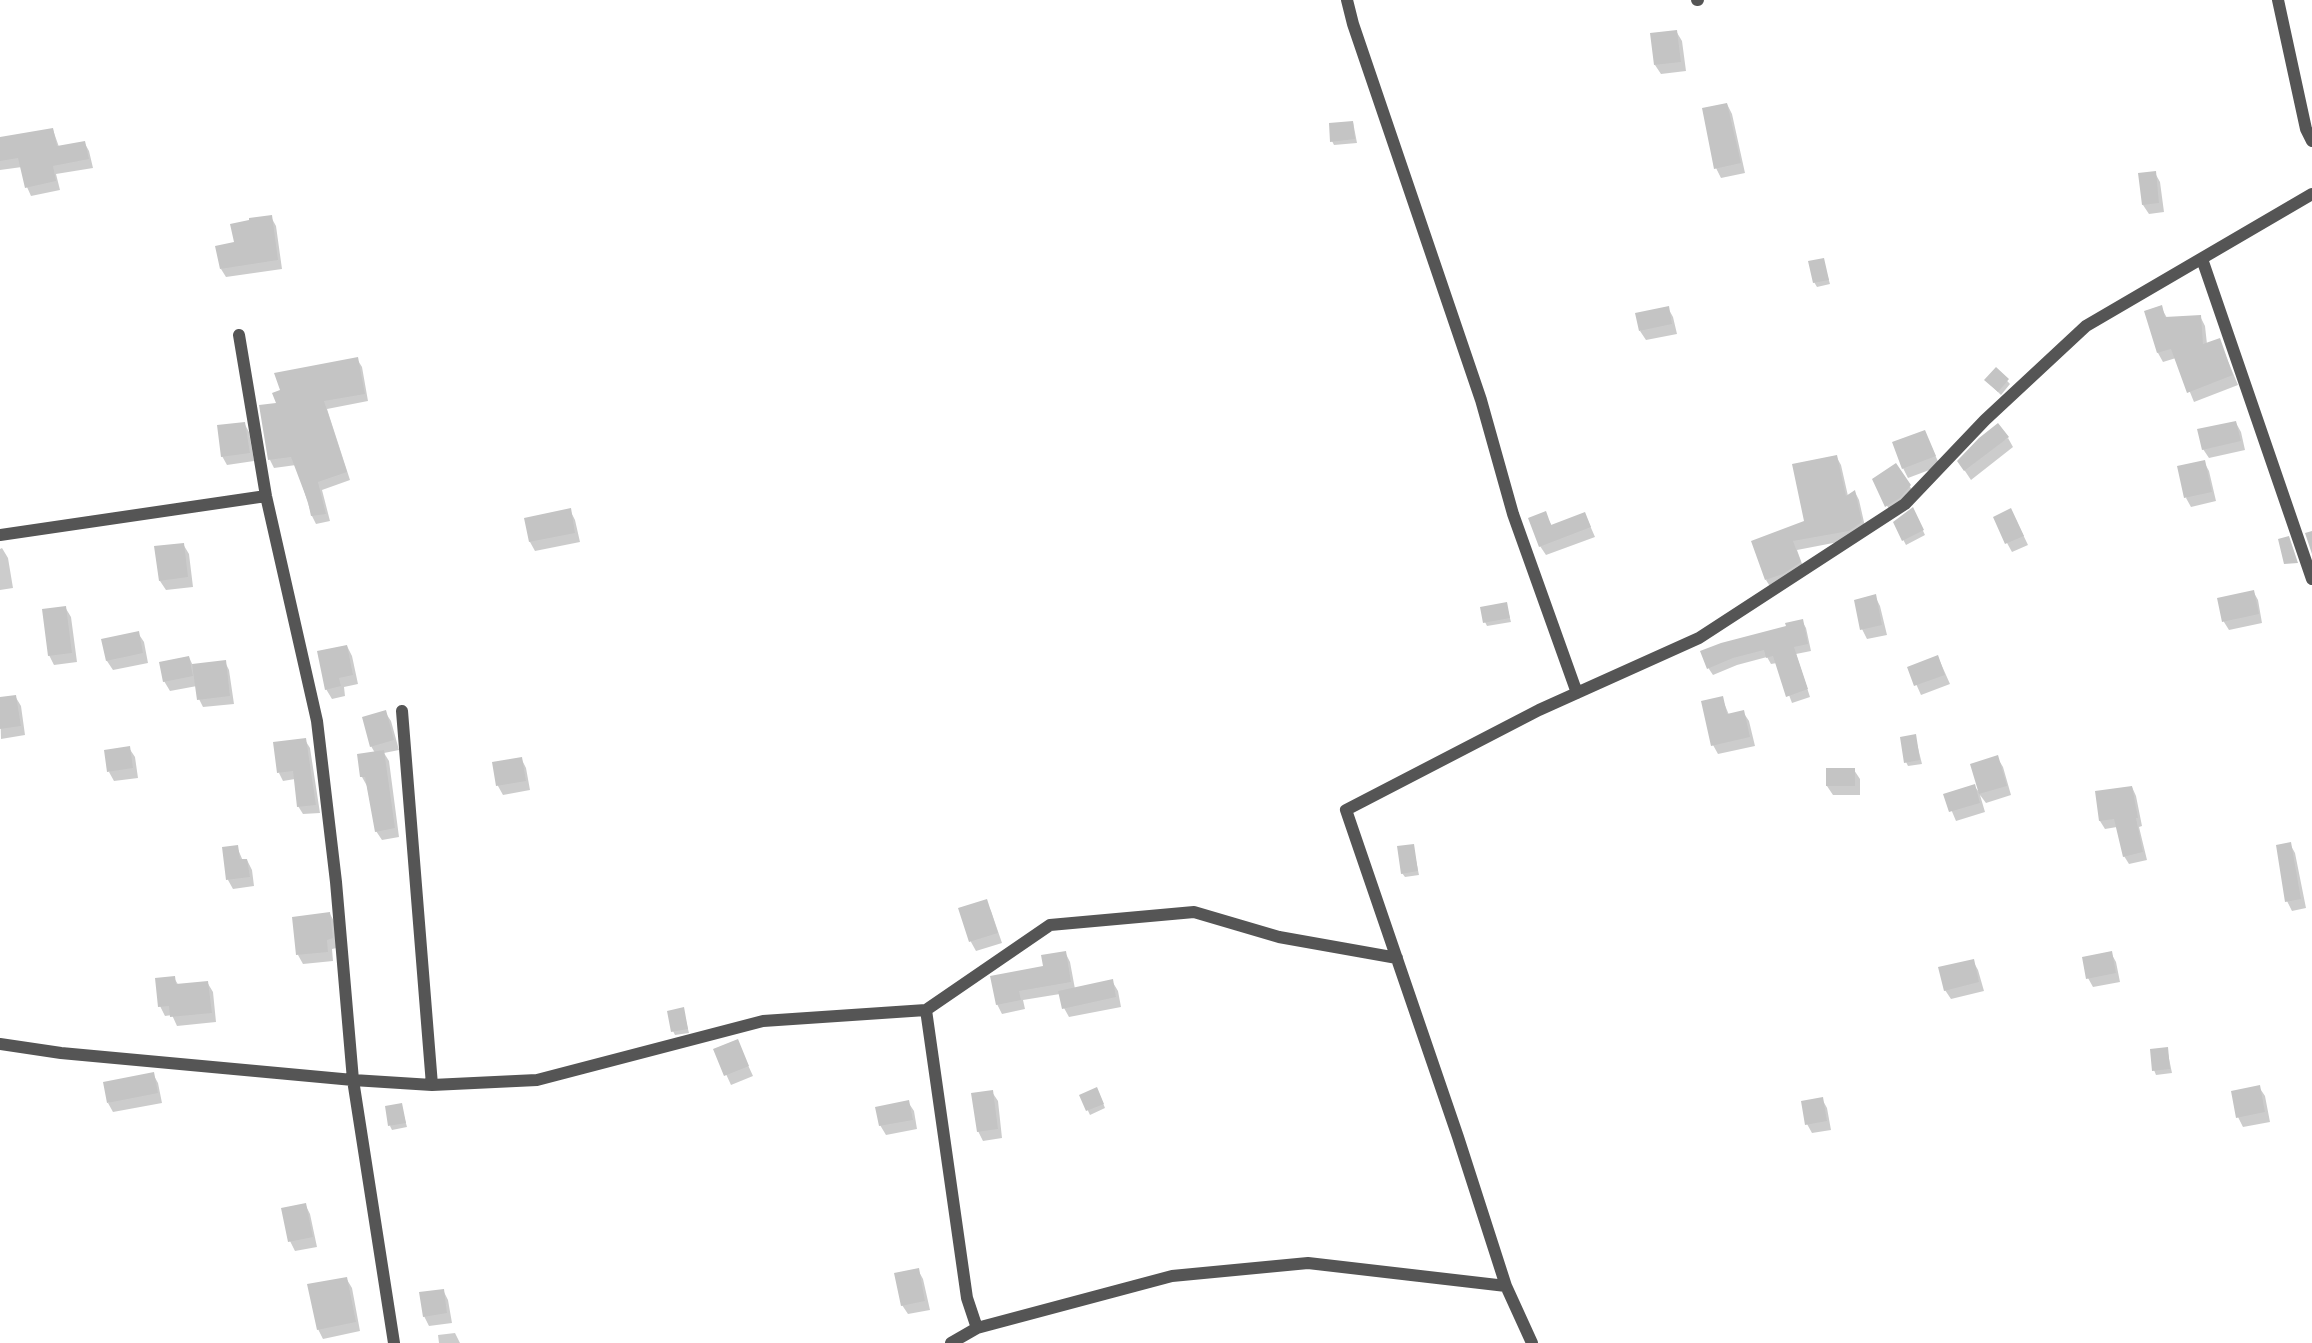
<!DOCTYPE html>
<html>
<head>
<meta charset="utf-8">
<style>
	body { margin:0 }
	canvas { display:block; background:#fff }
</style>
</head>
<body>
<canvas width="2312" height="1343"></canvas>
<script>
const context = document.querySelector('canvas').getContext('2d');
context.lineJoin = 'round';
function fillPath(path, color) {
  context.fillStyle = color;
  context.fill(path, 'evenodd');
}
function stroke(path, color, width, dash) {
  context.strokeStyle = color;
  context.lineWidth = width;
  context.lineCap = dash ? 'butt' : 'round';
  context.setLineDash(dash || []);
  context.stroke(path);
}
fillPath(new Path2D(`
	M 1676,31 L 1682,41 L 1686,71 L 1661,74 L 1655,65 Z
	M 1727,104 L 1732,114 L 1745,173 L 1721,178 L 1716,168 Z
	M 1353,122 L 1357,143 L 1334,145 L 1332,141 Z
	M 53,130 L 59,147 L 84,142 L 89,151 L 93,168 L 56,174 L 60,190 L 31,196 L 27,187 L 22,167 L 0,170 L 0,138 Z
	M 2155,173 L 2160,182 L 2164,212 L 2149,214 L 2143,205 Z
	M 271,217 L 276,226 L 282,269 L 226,277 L 221,269 L 236,243 Z
	M 1823,260 L 1830,284 L 1817,287 L 1814,282 Z
	M 2161,307 L 2167,318 L 2200,316 L 2205,326 L 2207,344 L 2219,340 L 2238,385 L 2194,402 L 2176,358 L 2163,362 L 2158,353 L 2146,312 Z
	M 1668,308 L 1673,317 L 1677,334 L 1646,340 L 1640,331 Z
	M 357,359 L 362,367 L 368,401 L 327,409 L 350,480 L 322,490 L 330,521 L 316,524 L 312,516 L 296,465 L 274,468 L 270,460 L 278,404 L 282,391 Z
	M 1996,369 L 2010,384 L 2001,395 L 1986,380 Z
	M 244,423 L 249,432 L 254,461 L 227,465 L 222,456 Z
	M 2236,423 L 2241,432 L 2245,450 L 2209,458 L 2203,449 Z
	M 1925,432 L 1940,466 L 1908,478 L 1903,468 Z
	M 2008,438 L 2013,447 L 1971,480 L 1959,462 Z
	M 1836,456 L 1841,465 L 1848,496 L 1855,492 L 1859,500 L 1866,531 L 1854,539 L 1797,550 L 1805,572 L 1771,588 L 1766,580 L 1806,522 Z
	M 2204,462 L 2209,471 L 2216,501 L 2191,507 L 2186,498 Z
	M 1896,465 L 1916,496 L 1892,515 L 1873,479 Z
	M 570,510 L 575,520 L 580,542 L 535,551 L 530,542 L 526,519 Z
	M 1913,510 L 1925,535 L 1906,545 L 1894,522 Z
	M 1545,513 L 1552,526 L 1585,514 L 1595,537 L 1546,555 L 1540,546 Z
	M 2016,520 L 2028,545 L 2012,552 L 2007,543 Z
	M 183,544 L 189,554 L 193,587 L 166,590 L 160,581 Z
	M 2,548 L 8,558 L 13,588 L 0,590 L 0,549 Z
	M 2253,591 L 2258,600 L 2262,623 L 2229,630 L 2224,622 L 2219,599 Z
	M 1875,596 L 1880,606 L 1887,635 L 1867,639 L 1862,629 Z
	M 1506,603 L 1511,622 L 1487,626 L 1485,622 Z
	M 65,607 L 71,617 L 77,662 L 54,665 L 49,655 Z
	M 1802,621 L 1806,628 L 1811,651 L 1796,654 L 1810,697 L 1792,703 L 1777,663 L 1771,664 L 1767,657 L 1737,665 L 1713,675 L 1709,669 L 1702,652 L 1787,628 Z
	M 138,633 L 144,642 L 148,663 L 113,670 L 107,661 L 103,640 Z
	M 347,646 L 352,656 L 358,684 L 344,687 L 345,696 L 332,699 L 326,689 Z
	M 189,657 L 193,666 L 225,662 L 229,670 L 234,704 L 203,707 L 199,699 L 197,686 L 170,691 L 164,681 Z
	M 1938,657 L 1950,684 L 1921,695 L 1909,668 Z
	M 15,696 L 21,706 L 25,735 L 1,739 L 0,699 Z
	M 1722,698 L 1729,715 L 1743,712 L 1749,721 L 1755,746 L 1718,754 L 1713,745 Z
	M 385,712 L 391,721 L 399,750 L 384,753 L 389,761 L 399,837 L 382,840 L 376,831 L 367,786 L 362,777 L 375,753 L 371,746 Z
	M 1915,736 L 1922,764 L 1908,766 L 1906,762 Z
	M 305,740 L 310,748 L 320,813 L 303,814 L 298,806 L 295,779 L 283,781 L 279,773 Z
	M 129,748 L 135,757 L 138,778 L 114,781 L 109,772 Z
	M 1997,757 L 2003,767 L 2011,795 L 1986,803 L 1980,795 L 1985,812 L 1956,821 L 1945,795 L 1974,786 L 1980,793 Z
	M 521,758 L 526,768 L 530,790 L 503,795 L 498,786 L 494,763 Z
	M 1854,770 L 1860,779 L 1860,795 L 1833,795 L 1827,786 Z
	M 2132,787 L 2136,796 L 2142,826 L 2139,827 L 2147,860 L 2129,864 L 2124,856 L 2117,827 L 2105,829 L 2100,821 L 2096,793 Z
	M 2290,844 L 2295,853 L 2306,908 L 2292,911 L 2287,901 Z
	M 1413,846 L 1419,875 L 1405,877 L 1402,873 Z
	M 237,847 L 243,861 L 247,860 L 252,870 L 254,886 L 233,889 L 228,880 Z
	M 986,901 L 991,911 L 1002,943 L 976,951 L 971,942 L 960,909 Z
	M 330,914 L 335,923 L 337,948 L 332,949 L 333,961 L 303,964 L 298,955 Z
	M 1065,952 L 1070,962 L 1075,989 L 1112,981 L 1118,991 L 1121,1007 L 1069,1017 L 1064,1008 L 1060,994 L 1023,1000 L 1025,1009 L 1002,1014 L 997,1004 Z
	M 2111,953 L 2116,962 L 2120,982 L 2093,987 L 2088,978 Z
	M 1973,961 L 1978,970 L 1984,991 L 1951,999 L 1945,990 Z
	M 174,978 L 179,986 L 207,982 L 213,992 L 216,1022 L 177,1026 L 172,1015 L 165,1016 L 160,1006 Z
	M 683,1009 L 689,1033 L 675,1035 L 673,1031 Z
	M 737,1041 L 753,1076 L 731,1085 L 715,1050 Z
	M 2167,1049 L 2172,1073 L 2156,1075 L 2154,1070 Z
	M 153,1074 L 158,1083 L 162,1103 L 113,1112 L 108,1103 Z
	M 2259,1087 L 2265,1096 L 2270,1122 L 2243,1127 L 2238,1117 Z
	M 992,1092 L 998,1101 L 1002,1138 L 983,1141 L 978,1131 Z
	M 1099,1093 L 1105,1108 L 1090,1115 L 1081,1096 Z
	M 1822,1099 L 1827,1108 L 1831,1130 L 1812,1133 L 1807,1124 Z
	M 908,1102 L 914,1111 L 917,1129 L 886,1135 L 880,1125 Z
	M 401,1105 L 407,1127 L 392,1130 L 390,1126 Z
	M 305,1204 L 310,1214 L 317,1247 L 295,1251 L 290,1241 Z
	M 918,1270 L 923,1279 L 930,1310 L 908,1314 L 902,1305 Z
	M 346,1278 L 352,1288 L 360,1331 L 323,1339 L 318,1329 Z
	M 443,1290 L 448,1300 L 452,1323 L 429,1326 L 424,1316 Z
	M 455,1333 L 460,1343 L 439,1343 L 438,1335 Z`), '#0003');
fillPath(new Path2D(`
	M 1677,30 L 1681,62 L 1654,65 L 1650,33 Z
	M 1727,103 L 1741,163 L 1714,169 L 1702,108 Z
	M 1353,121 L 1355,139 L 1330,142 L 1329,123 Z
	M 53,128 L 57,146 L 85,141 L 89,159 L 53,166 L 56,181 L 25,188 L 18,158 L 0,161 L 0,137 Z
	M 2156,171 L 2159,203 L 2142,205 L 2138,173 Z
	M 272,215 L 278,260 L 220,269 L 215,246 L 234,242 L 230,224 L 249,220 L 249,218 Z
	M 1824,258 L 1829,280 L 1813,283 L 1808,261 Z
	M 2162,305 L 2165,317 L 2201,315 L 2203,344 L 2220,338 L 2233,375 L 2187,393 L 2171,349 L 2157,353 L 2144,311 Z
	M 1669,306 L 1672,324 L 1639,331 L 1635,313 Z
	M 358,357 L 365,394 L 324,401 L 347,472 L 318,482 L 326,514 L 311,516 L 308,502 L 291,457 L 268,460 L 259,405 L 276,403 L 272,393 L 280,390 L 274,373 Z
	M 1996,367 L 2009,379 L 1998,392 L 1984,380 Z
	M 2236,421 L 2241,441 L 2202,450 L 2197,429 Z
	M 245,422 L 250,453 L 221,457 L 217,425 Z
	M 1998,423 L 2009,437 L 1964,471 L 1957,461 L 1979,438 Z
	M 1925,430 L 1936,456 L 1902,469 L 1892,442 Z
	M 1837,455 L 1846,496 L 1855,490 L 1862,522 L 1849,531 L 1793,541 L 1801,562 L 1783,574 L 1765,580 L 1751,541 L 1804,521 L 1792,464 Z
	M 2205,460 L 2212,492 L 2184,498 L 2177,466 Z
	M 1896,463 L 1911,485 L 1900,498 L 1885,507 L 1872,479 Z
	M 1913,507 L 1924,530 L 1902,541 L 1893,522 Z
	M 571,508 L 575,533 L 529,542 L 524,518 Z
	M 2011,508 L 2024,536 L 2005,544 L 1993,517 Z
	M 1546,511 L 1551,525 L 1585,512 L 1591,527 L 1539,547 L 1528,518 Z
	M 2312,531 L 2312,554 L 2305,533 Z
	M 2289,536 L 2298,563 L 2284,564 L 2278,539 Z
	M 184,543 L 188,577 L 159,581 L 154,546 Z
	M 2254,590 L 2259,614 L 2222,622 L 2217,598 Z
	M 1876,594 L 1882,625 L 1860,630 L 1854,600 Z
	M 1507,602 L 1510,618 L 1483,623 L 1480,607 Z
	M 66,606 L 72,653 L 48,656 L 42,609 Z
	M 1803,619 L 1808,644 L 1794,647 L 1808,689 L 1786,697 L 1773,656 L 1766,658 L 1764,650 L 1733,658 L 1707,669 L 1700,651 L 1721,643 L 1786,626 L 1785,623 Z
	M 139,631 L 143,653 L 106,661 L 101,639 Z
	M 347,645 L 353,675 L 339,678 L 341,686 L 325,690 L 317,651 Z
	M 1938,655 L 1945,675 L 1914,686 L 1907,667 Z
	M 189,656 L 193,676 L 163,682 L 159,662 Z
	M 226,660 L 230,696 L 197,700 L 192,664 Z
	M 16,695 L 21,726 L 0,729 L 0,697 Z
	M 1723,696 L 1727,714 L 1744,710 L 1750,737 L 1711,746 L 1701,701 Z
	M 386,710 L 394,740 L 370,747 L 362,717 Z
	M 1916,734 L 1920,760 L 1904,763 L 1900,737 Z
	M 306,738 L 316,805 L 297,807 L 293,771 L 277,773 L 273,742 Z
	M 130,746 L 133,768 L 107,772 L 104,750 Z
	M 384,750 L 395,828 L 375,832 L 365,777 L 360,777 L 357,754 Z
	M 1998,755 L 2007,786 L 1979,794 L 1970,764 Z
	M 522,757 L 526,781 L 496,786 L 492,762 Z
	M 1826,768 L 1855,768 L 1855,786 L 1826,786 Z
	M 1975,784 L 1980,803 L 1949,812 L 1943,794 Z
	M 2132,786 L 2138,818 L 2136,818 L 2143,852 L 2123,857 L 2114,819 L 2099,821 L 2095,791 Z
	M 2291,842 L 2301,899 L 2285,902 L 2276,845 Z
	M 1414,844 L 1418,871 L 1401,874 L 1397,846 Z
	M 238,845 L 240,859 L 247,859 L 250,877 L 226,880 L 222,847 Z
	M 987,899 L 998,933 L 969,942 L 958,908 Z
	M 330,912 L 333,938 L 327,940 L 328,952 L 296,955 L 292,917 Z
	M 1066,951 L 1071,982 L 1019,991 L 1021,1000 L 996,1005 L 990,976 L 1043,966 L 1041,955 Z
	M 2112,951 L 2116,973 L 2086,979 L 2082,957 Z
	M 1974,959 L 1979,982 L 1944,991 L 1938,967 Z
	M 175,976 L 176,984 L 208,981 L 212,1013 L 170,1017 L 169,1006 L 158,1007 L 155,978 Z
	M 1113,979 L 1116,997 L 1062,1009 L 1058,991 Z
	M 684,1007 L 688,1029 L 671,1032 L 667,1011 Z
	M 738,1039 L 749,1066 L 724,1076 L 713,1049 Z
	M 2168,1047 L 2170,1069 L 2152,1071 L 2150,1049 Z
	M 154,1072 L 158,1093 L 107,1103 L 103,1082 Z
	M 2260,1085 L 2265,1112 L 2236,1118 L 2231,1091 Z
	M 1097,1087 L 1104,1104 L 1086,1111 L 1079,1095 Z
	M 993,1090 L 998,1129 L 977,1132 L 971,1093 Z
	M 1823,1097 L 1827,1121 L 1805,1125 L 1801,1101 Z
	M 909,1100 L 913,1120 L 879,1126 L 875,1107 Z
	M 402,1103 L 406,1123 L 388,1126 L 385,1106 Z
	M 306,1203 L 313,1237 L 288,1242 L 281,1208 Z
	M 919,1268 L 925,1301 L 901,1306 L 894,1273 Z
	M 347,1277 L 356,1322 L 317,1330 L 307,1284 Z
	M 444,1289 L 447,1313 L 423,1317 L 419,1292 Z`), '#c4c4c4');
stroke(new Path2D(`
	M 1347,0 L 1353,24 L 1481,400 L 1513,514 L 1577,693
	M 1697,0 L 1698,0
	M 2278,0 L 2306,129 L 2312,141
	M 2202,259 L 2312,579
	M 239,335 L 266,496 L 317,721 L 336,882 L 353,1080 L 394,1343
	M 0,535 L 266,496
	M 402,711 L 432,1085
	M 926,1010 L 967,1298 L 977,1328
	M 0,1044 L 61,1053 L 353,1080 L 432,1085 L 537,1080 L 763,1021 L 926,1010 L 1050,925 L 1194,912 L 1279,937 L 1397,958
	M 951,1343 L 977,1328 L 1172,1276 L 1308,1263 L 1506,1286
	M 1532,1343 L 1506,1286 L 1458,1137 L 1346,810 L 1539,710 L 1699,638 L 1905,504 L 1985,420 L 2086,326 L 2312,194`), '#555', 12);
</script>
</body>
</html>
